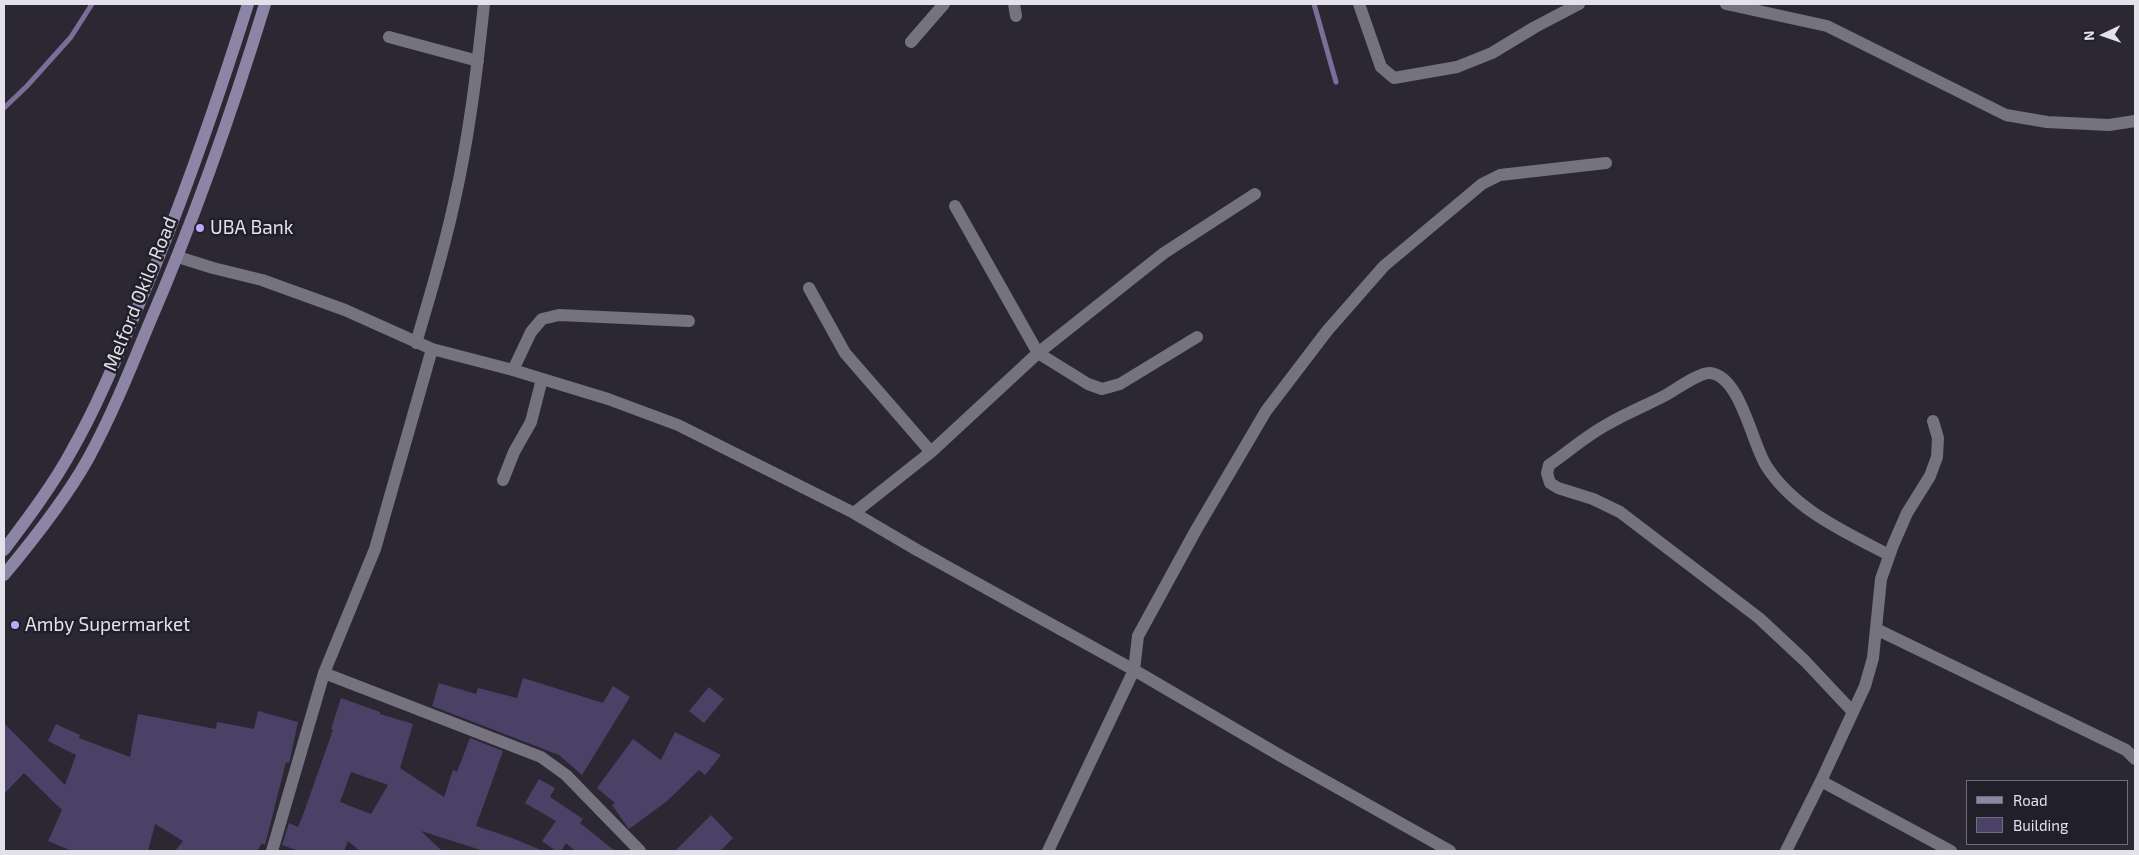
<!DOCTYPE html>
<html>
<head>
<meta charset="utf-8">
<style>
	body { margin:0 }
	#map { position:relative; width:2139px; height:855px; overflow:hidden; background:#2b2834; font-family:"Exo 2",sans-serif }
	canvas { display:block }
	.frame { position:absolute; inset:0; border:5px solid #e3e2ea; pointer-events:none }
	.legend { position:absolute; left:1966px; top:780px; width:162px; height:65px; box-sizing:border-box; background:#211f2a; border:1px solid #6f6d77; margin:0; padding:6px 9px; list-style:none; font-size:15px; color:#e3e2ea }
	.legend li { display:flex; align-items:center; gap:10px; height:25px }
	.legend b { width:25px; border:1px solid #6f6d77 }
	.north { position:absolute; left:2079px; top:10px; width:50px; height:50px; -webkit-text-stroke:4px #211f2a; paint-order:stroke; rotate:267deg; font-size:14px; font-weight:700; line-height:20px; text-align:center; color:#e3e2ea }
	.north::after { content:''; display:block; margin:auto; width:18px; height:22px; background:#e3e2ea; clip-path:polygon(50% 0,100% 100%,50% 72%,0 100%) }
</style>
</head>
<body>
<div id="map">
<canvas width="2139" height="855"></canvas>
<div class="frame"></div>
<ul class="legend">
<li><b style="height:6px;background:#8c85a5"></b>Road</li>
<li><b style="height:14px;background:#4b4167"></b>Building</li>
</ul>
<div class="north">N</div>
</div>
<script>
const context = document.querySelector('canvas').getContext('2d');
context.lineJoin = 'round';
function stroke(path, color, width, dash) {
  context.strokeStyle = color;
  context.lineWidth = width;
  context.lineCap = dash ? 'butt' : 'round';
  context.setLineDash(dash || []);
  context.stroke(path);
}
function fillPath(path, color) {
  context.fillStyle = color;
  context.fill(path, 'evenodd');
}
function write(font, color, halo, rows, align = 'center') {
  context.font = font + ' "Exo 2",sans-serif';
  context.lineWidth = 5;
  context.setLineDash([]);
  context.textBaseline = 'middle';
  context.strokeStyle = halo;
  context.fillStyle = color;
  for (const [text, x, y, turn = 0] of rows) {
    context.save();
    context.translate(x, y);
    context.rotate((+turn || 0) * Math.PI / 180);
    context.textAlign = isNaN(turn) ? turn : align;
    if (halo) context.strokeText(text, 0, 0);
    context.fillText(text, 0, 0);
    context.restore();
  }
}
stroke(new Path2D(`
	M 1314,4 L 1336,82
	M 4,108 L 27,86 L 71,37 L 92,4`), '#796f99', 5);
fillPath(new Path2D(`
	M 523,678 L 603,703 L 613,686 L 630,697 L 582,775 L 559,755 L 432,706 L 439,683 L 476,694 L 478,688 L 517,698 Z
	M 709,687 L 724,699 L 704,723 L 689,711 Z
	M 341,698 L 380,712 L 380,714 L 413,724 L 400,768 L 444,797 L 453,770 L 457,772 L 470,738 L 503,751 L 476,826 L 512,838 L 543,851 L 484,851 L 421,831 L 442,851 L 360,851 L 348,841 L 344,851 L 299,851 L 282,845 L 289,823 L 298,827 L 303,815 L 333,730 L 331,729 ZM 351,772 L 388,785 L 371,814 L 340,802 Z
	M 258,711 L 298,722 L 290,759 L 289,763 L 286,762 L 265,845 L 262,843 L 257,851 L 175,851 L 183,841 L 155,824 L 148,851 L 72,851 L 48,841 L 62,810 L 24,773 L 4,794 L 4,723 L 65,785 L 76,755 L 48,741 L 56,724 L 80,735 L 79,738 L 130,757 L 138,714 L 216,729 L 217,722 L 254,729 Z
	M 675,732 L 721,755 L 705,775 L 699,770 L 666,802 L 629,829 L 612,805 L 615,803 L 597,788 L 633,739 L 661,760 Z
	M 539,779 L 555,788 L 550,797 L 583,819 L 580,823 L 615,851 L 575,851 L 566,843 L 561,851 L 556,851 L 542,841 L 556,821 L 525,803 Z
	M 711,815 L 733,838 L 720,851 L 675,851 Z`), '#4b4167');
stroke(new Path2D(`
	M 1014,4 L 1016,16
	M 1359,4 L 1381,67 L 1394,78 L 1457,67 L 1492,53 L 1535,27 L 1579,4
	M 1726,4 L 1827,26 L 2006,115 L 2047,122 L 2109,125 L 2135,121
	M 389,37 L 478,61
	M 911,42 L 944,4
	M 955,206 L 1038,353 L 1088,384 L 1102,389 L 1120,384 L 1197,337
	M 178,257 L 213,268 L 262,280 L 345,310 L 432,349 L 513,370 L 608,399 L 678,425 L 854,513 L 917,550 L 1134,670 L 1281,756 L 1450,851
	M 809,288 L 845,353 L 931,452
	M 416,343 C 430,296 444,250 454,203 C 469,138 477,70 484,4
	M 513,370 L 531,332 L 542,319 L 559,315 L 689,321
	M 503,480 L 514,452 L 531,422 L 542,379
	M 854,513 L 931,452 L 1038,353 L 1164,253 L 1255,194
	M 1876,629 L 2126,750 L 2135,759
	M 324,673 L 541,757 L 566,775 L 640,851
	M 1853,712 L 1805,661 L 1759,618 L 1620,512 L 1593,499 L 1558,488 L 1550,483 L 1547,473 L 1549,465 C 1568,452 1587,435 1608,424 C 1627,413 1647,405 1666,395 C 1675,390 1700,372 1710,373 C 1741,376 1752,445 1767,467 C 1795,510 1845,532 1889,555
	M 1821,781 L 1951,851
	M 272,851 L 324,673 L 375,549 L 432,349
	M 1048,851 L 1134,670 L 1138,636 L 1196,530 L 1266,411 L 1327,331 L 1384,266 L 1482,184 L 1500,175 L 1606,163
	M 1786,851 L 1821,781 L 1865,686 L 1873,658 L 1881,579 L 1893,545 L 1907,513 L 1930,476 L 1937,457 L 1938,438 L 1933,421`), '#767381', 12);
stroke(new Path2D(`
	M 4,550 C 28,518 53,485 72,450 C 99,403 119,352 140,302 C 182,205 216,105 248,4
	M 4,575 C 34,539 65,500 88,459 C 112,415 130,370 149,324 C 194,220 232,112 265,4`), '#8c85a5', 12);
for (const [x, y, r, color] of [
	[200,228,5,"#bca9f5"],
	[15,625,5,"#bca9f5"]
]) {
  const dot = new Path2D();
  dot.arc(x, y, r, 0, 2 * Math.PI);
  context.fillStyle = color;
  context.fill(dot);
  stroke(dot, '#211f2a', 2);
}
write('19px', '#e3e2ea', '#211f2a', [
	["UBA Bank",210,228],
	["Amby Supermarket",25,625]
], 'left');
write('19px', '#e3e2ea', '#211f2a', [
	["Melford Okilo Road",140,294,-68]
]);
</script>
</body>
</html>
